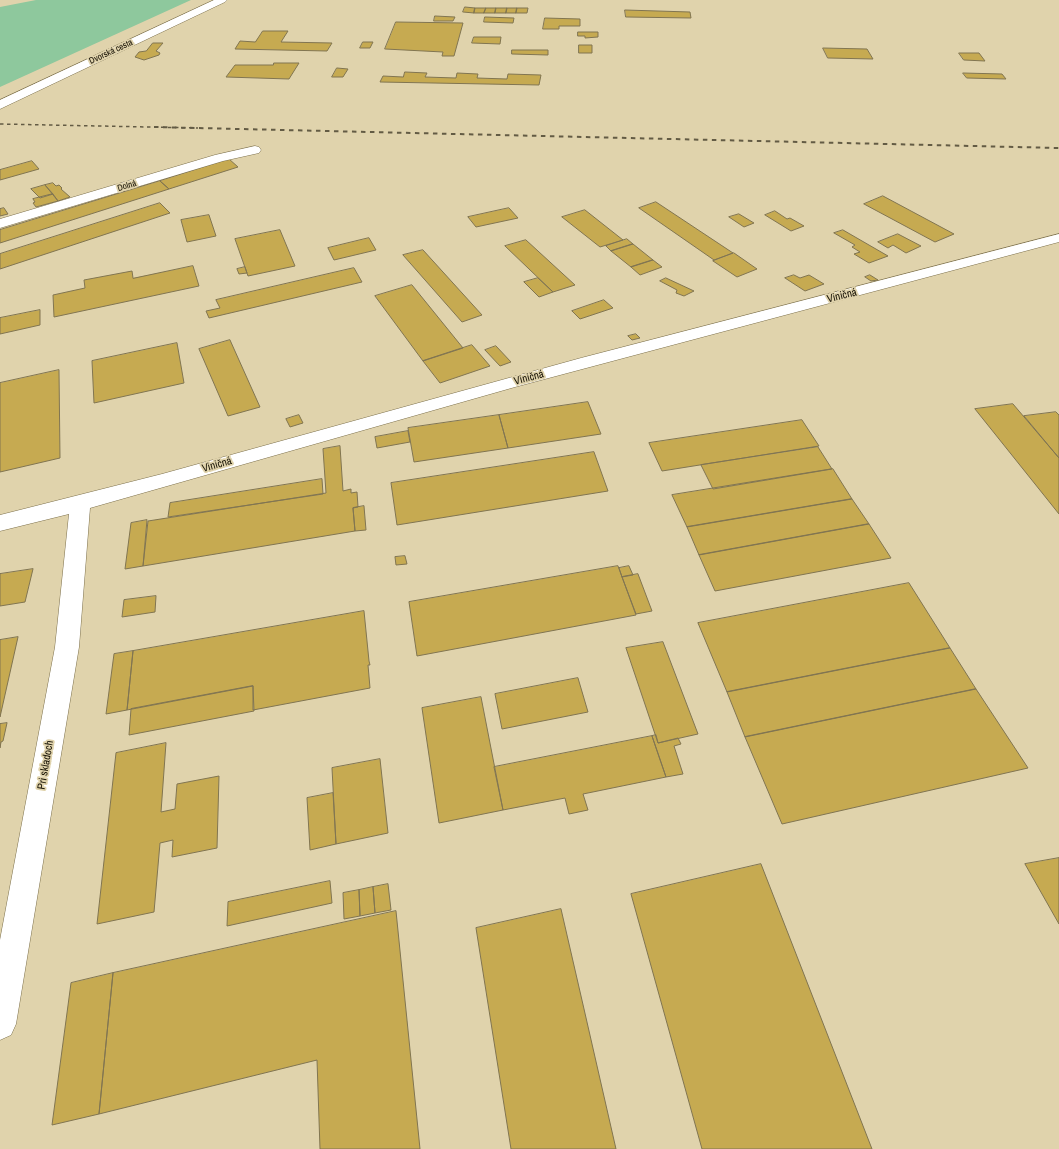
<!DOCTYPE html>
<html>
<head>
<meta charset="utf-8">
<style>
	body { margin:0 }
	canvas { display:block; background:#e0d3ac }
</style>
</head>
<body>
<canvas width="1059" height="1149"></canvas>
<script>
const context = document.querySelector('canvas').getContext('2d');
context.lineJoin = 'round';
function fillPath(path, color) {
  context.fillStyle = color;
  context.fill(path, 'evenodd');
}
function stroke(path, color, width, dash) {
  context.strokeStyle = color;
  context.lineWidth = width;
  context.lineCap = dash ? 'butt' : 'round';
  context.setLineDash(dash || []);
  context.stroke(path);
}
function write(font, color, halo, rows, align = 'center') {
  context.font = font + ' "Archivo Narrow",sans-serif';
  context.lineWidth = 3.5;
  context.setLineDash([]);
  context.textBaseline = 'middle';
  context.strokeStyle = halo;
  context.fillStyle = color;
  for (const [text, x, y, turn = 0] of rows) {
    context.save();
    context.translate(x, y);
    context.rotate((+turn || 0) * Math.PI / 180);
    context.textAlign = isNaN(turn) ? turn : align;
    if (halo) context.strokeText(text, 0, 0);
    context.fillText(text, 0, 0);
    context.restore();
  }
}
fillPath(new Path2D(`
	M 36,0 L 191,0 L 0,87 L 0,7 Z`), '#8ec89d');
const building = new Path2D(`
	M 465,7 L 475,8 L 474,13 L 463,12 Z
	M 475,8 L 486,8 L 484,13 L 474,13 Z
	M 486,8 L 496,8 L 495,13 L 484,13 Z
	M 496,8 L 507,8 L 506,13 L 495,13 Z
	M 507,8 L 517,8 L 516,13 L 506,13 Z
	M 517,8 L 528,8 L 527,13 L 516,13 Z
	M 625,10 L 690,12 L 691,18 L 626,17 Z
	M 435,16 L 455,17 L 453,21 L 434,21 Z
	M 485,17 L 514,18 L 513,23 L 484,22 Z
	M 545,18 L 580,19 L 580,26 L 559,26 L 559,29 L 543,29 Z
	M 396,22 L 463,23 L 454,56 L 442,56 L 443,52 L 385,49 Z
	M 263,31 L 288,31 L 281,42 L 332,43 L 327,51 L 235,49 L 240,41 L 255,42 Z
	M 578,32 L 598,32 L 598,37 L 585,38 L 585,36 L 578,36 Z
	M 474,37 L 501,37 L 500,44 L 472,43 Z
	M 363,42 L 373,42 L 370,48 L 360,48 Z
	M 153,43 L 163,43 L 156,51 L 160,53 L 159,55 L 144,60 L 135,57 L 139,52 L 146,51 Z
	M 579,45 L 592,45 L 592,53 L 579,53 Z
	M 823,48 L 867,49 L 873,59 L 828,58 Z
	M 512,50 L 548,50 L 548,55 L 512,54 Z
	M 959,53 L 979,53 L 985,61 L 964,60 Z
	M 274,63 L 299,63 L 289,79 L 226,77 L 235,65 L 273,65 Z
	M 337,68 L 348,69 L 343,77 L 332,77 Z
	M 405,72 L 427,73 L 425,77 L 456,78 L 457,73 L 478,74 L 477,78 L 507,79 L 508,74 L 541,75 L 539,85 L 380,82 L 383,76 L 403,77 Z
	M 963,73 L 1002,74 L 1006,79 L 967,78 Z
	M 229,159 L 238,167 L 169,189 L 160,181 Z
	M 32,161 L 39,169 L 0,180 L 0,170 Z
	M 160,181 L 169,189 L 0,243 L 0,230 Z
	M 53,183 L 56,186 L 59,185 L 62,188 L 61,189 L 70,197 L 58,201 L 45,185 Z
	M 45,185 L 53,194 L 40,198 L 31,189 Z
	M 53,194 L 58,201 L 36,207 L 33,203 L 35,202 L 33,199 Z
	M 883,196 L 954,234 L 935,242 L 864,204 Z
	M 656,202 L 733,253 L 714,260 L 639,208 Z
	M 160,203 L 170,213 L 0,269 L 0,254 Z
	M 4,208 L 8,214 L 0,216 L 0,209 Z
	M 509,208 L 518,218 L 476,227 L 468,217 Z
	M 585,210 L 623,240 L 600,247 L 562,217 Z
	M 775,211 L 787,219 L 790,218 L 804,226 L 791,231 L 765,215 Z
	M 739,214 L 754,223 L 744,227 L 729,217 Z
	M 209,215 L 216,236 L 187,242 L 181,220 Z
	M 280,230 L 295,266 L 248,276 L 235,239 Z
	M 843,230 L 888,256 L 869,263 L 854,254 L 860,252 L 852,247 L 855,245 L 834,233 Z
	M 898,234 L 921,246 L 906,253 L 893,245 L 888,248 L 878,242 Z
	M 369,238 L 376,250 L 334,260 L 328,248 Z
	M 627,239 L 633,244 L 611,251 L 606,246 Z
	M 526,240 L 575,285 L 553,292 L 505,246 Z
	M 633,244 L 653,260 L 631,267 L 611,251 Z
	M 423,250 L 482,315 L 462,322 L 403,255 Z
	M 734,253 L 757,269 L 737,277 L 713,261 Z
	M 653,260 L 662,267 L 640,275 L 631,267 Z
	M 193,266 L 199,286 L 54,317 L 53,295 L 85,288 L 84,280 L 132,271 L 133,278 Z
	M 245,267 L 247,273 L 239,274 L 237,269 Z
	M 354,268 L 362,282 L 209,318 L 206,311 L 220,308 L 216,300 Z
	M 794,275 L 800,278 L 809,275 L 824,284 L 805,291 L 785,278 Z
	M 870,275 L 878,280 L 871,281 L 865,277 Z
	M 538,278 L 553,292 L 539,297 L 524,282 Z
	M 666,278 L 694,291 L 684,296 L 676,293 L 677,290 L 660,281 Z
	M 412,285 L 463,348 L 423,361 L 375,296 Z
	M 604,300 L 613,308 L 580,319 L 572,311 Z
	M 40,310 L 40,325 L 0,334 L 0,318 Z
	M 636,334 L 640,338 L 632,340 L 628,336 Z
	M 230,340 L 260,407 L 228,416 L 199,349 Z
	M 177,343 L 184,383 L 94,403 L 92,361 Z
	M 472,345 L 490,366 L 440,383 L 423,361 Z
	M 496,346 L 511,362 L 500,366 L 485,350 Z
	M 59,370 L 60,458 L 0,472 L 0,383 Z
	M 588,402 L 601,434 L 508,448 L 499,415 Z
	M 1013,404 L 1059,458 L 1059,514 L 975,409 Z
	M 1056,412 L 1059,415 L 1059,458 L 1024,416 Z
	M 299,415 L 303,423 L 290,427 L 286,419 Z
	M 499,415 L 508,448 L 414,462 L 408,428 Z
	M 802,420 L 819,446 L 662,471 L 649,443 Z
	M 408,431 L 410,442 L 377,448 L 375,437 Z
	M 340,446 L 343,491 L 351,489 L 351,493 L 357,492 L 358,507 L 353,508 L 355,531 L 143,566 L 148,521 L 326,493 L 323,449 Z
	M 818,447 L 832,469 L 713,489 L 701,465 Z
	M 594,452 L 608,491 L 397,525 L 391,483 Z
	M 833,469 L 852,499 L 687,527 L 672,495 Z
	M 322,479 L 323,494 L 168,517 L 170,503 Z
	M 852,499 L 869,524 L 699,555 L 687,527 Z
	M 364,506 L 366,530 L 355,531 L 353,508 Z
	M 147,520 L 143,566 L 125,569 L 131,523 Z
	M 869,524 L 891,558 L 715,591 L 699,555 Z
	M 405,556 L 407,564 L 396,565 L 395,557 Z
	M 618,566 L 636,615 L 417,656 L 409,602 Z
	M 629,566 L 633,575 L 622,577 L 619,568 Z
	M 33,569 L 25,602 L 0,606 L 0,574 Z
	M 638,574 L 652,611 L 636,614 L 622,577 Z
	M 909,583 L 950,648 L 727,692 L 698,623 Z
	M 156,596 L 155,612 L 122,617 L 124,600 Z
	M 364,611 L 369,661 L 370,665 L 368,665 L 370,688 L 253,710 L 253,686 L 127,710 L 133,651 Z
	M 18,637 L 0,717 L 0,640 Z
	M 663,642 L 698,734 L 658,743 L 626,648 Z
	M 950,648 L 976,689 L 745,737 L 727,692 Z
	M 133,651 L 127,710 L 106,714 L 114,654 Z
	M 578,678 L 588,712 L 502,729 L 495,694 Z
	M 253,686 L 254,711 L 129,735 L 131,709 Z
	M 976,689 L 1028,768 L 782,824 L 745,737 Z
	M 481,697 L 503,810 L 439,823 L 422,708 Z
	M 7,723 L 3,741 L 1,742 L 0,748 L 0,724 Z
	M 656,735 L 658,743 L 678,738 L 681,744 L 674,746 L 683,774 L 666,777 L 652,736 Z
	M 652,736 L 666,777 L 583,794 L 588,810 L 569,814 L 565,798 L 503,810 L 494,767 Z
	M 166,743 L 161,812 L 175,809 L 177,784 L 219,776 L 217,848 L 172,857 L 173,840 L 160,843 L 154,912 L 97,924 L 116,753 Z
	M 380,759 L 388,833 L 336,844 L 332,768 Z
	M 333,793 L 336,844 L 310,850 L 307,798 Z
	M 1059,858 L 1059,924 L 1025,864 Z
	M 761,864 L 872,1149 L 702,1149 L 631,894 Z
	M 330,881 L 332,903 L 227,926 L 228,902 Z
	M 388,884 L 391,910 L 375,913 L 373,887 Z
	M 373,887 L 375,913 L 360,916 L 359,890 Z
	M 359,890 L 360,916 L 344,919 L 343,893 Z
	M 561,909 L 584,1009 L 616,1149 L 511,1149 L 476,928 Z
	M 396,911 L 420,1149 L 320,1149 L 317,1060 L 99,1114 L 113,973 Z
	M 113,973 L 99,1114 L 52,1125 L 71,983 Z`);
fillPath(building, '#c6aa51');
stroke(building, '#817551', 1);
const street = new Path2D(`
	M 255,146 L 259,147 L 261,150 L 259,153 L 223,161 L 0,228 L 0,219 L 215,155 Z
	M 1059,234 L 1059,242 L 515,387 L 90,508 L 79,647 L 16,1024 L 11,1035 L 0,1040 L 0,940 L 55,647 L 69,514 L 0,531 L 0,515 L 162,474 L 581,358 Z`);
const secondary = new Path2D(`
	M 214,0 L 227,0 L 225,2 L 0,109 L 0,100 Z`);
stroke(street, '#7c704c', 1);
stroke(secondary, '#7c704c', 1);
fillPath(street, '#fff');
fillPath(secondary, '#fff');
stroke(new Path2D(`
	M 0,124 L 198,128`), '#635b44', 1.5, [3.5, 3.5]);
stroke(new Path2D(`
	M 154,127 L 1059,148`), '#635b44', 2, [4.5, 4.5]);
write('9px', '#171205', '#e0d3ac', [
	["Dvorská cesta",111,52,-25],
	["Dolná",127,186,-17]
]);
write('11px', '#171205', '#e0d3ac', [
	["Viničná",842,296,-14],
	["Viničná",529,378,-15],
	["Viničná",217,465,-16],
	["Pri skladoch",46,765,-80]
]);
</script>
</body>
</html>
